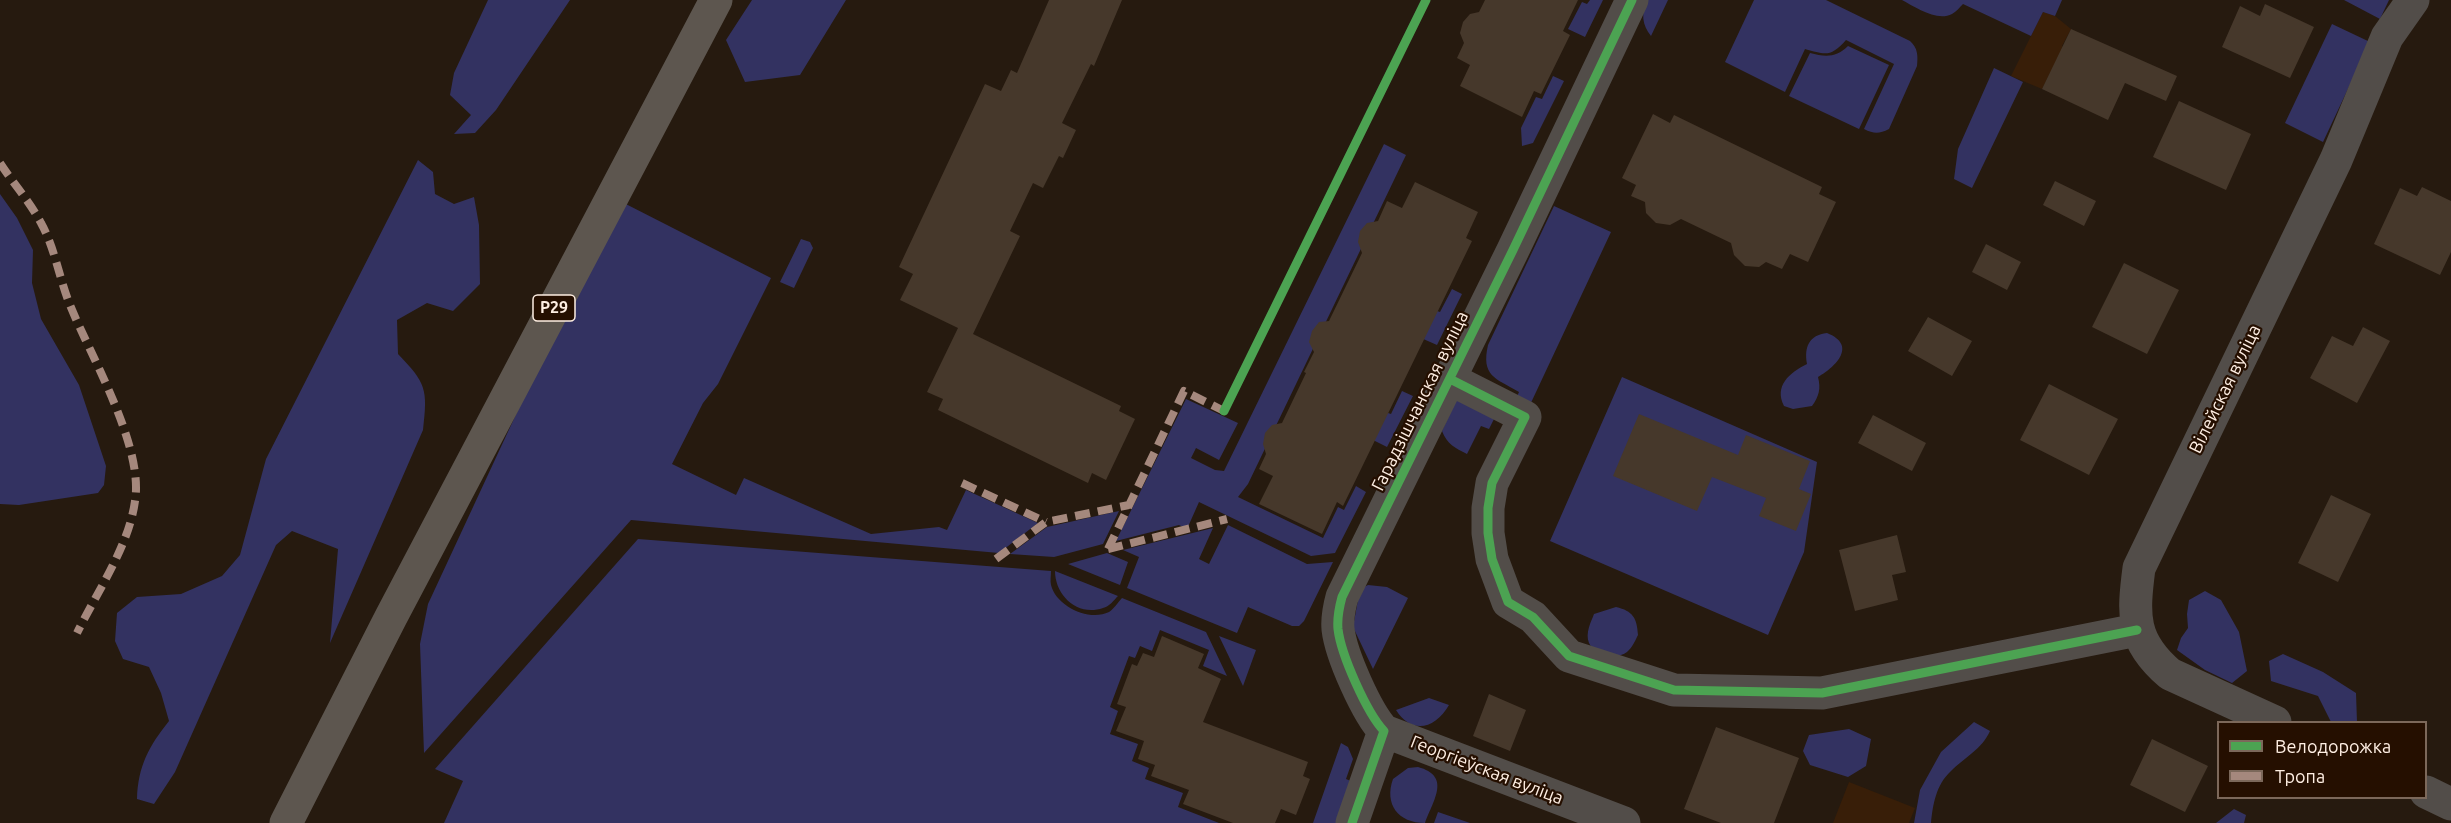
<!DOCTYPE html>
<html>
<head>
<meta charset="utf-8">
<style>
	body { margin:0 }
	#map { position:relative; width:2451px; height:823px; overflow:hidden; background:#261a0f; font-family:Ubuntu,sans-serif }
	canvas { display:block }
	.legend { position:absolute; left:2217px; top:721px; width:210px; height:78px; box-sizing:border-box; background:#250f00; border:2px solid #7c685a; margin:0; padding:8px 10px; list-style:none; font-size:18px; color:#feeee2 }
	.legend li { display:flex; align-items:center; gap:12px; height:30px }
	.legend b { width:30px; border:2px solid #7c685a }
</style>
</head>
<body>
<div id="map">
<canvas width="2451" height="823"></canvas>
<ul class="legend">
<li><b style="height:8px;background:#4ca352"></b>Велодорожка</li>
<li><b style="height:8px;background:#a5887d"></b>Тропа</li>
</ul>
</div>
<script>
const context = document.querySelector('canvas').getContext('2d');
context.lineJoin = 'round';
function fillPath(path, color) {
  context.fillStyle = color;
  context.fill(path, 'evenodd');
}
function stroke(path, color, width, dash) {
  context.strokeStyle = color;
  context.lineWidth = width;
  context.lineCap = dash ? 'butt' : 'round';
  context.setLineDash(dash || []);
  context.stroke(path);
}
function write(font, color, halo, rows, align = 'center') {
  context.font = font + ' Ubuntu,sans-serif';
  context.lineWidth = 4.5;
  context.setLineDash([]);
  context.textBaseline = 'middle';
  context.strokeStyle = halo;
  context.fillStyle = color;
  for (const [text, x, y, turn = 0] of rows) {
    context.save();
    context.translate(x, y);
    context.rotate((+turn || 0) * Math.PI / 180);
    context.textAlign = isNaN(turn) ? turn : align;
    if (halo) context.strokeText(text, 0, 0);
    context.fillText(text, 0, 0);
    context.restore();
  }
}
fillPath(new Path2D(`
	M 2043,12 L 2055,16 L 2071,29 L 2062,46 L 2069,50 L 2051,71 L 2042,89 L 2011,76 Z
	M 1849,782 L 1915,808 L 1909,823 L 1833,823 Z`), '#381e08');
fillPath(new Path2D(`
	M 488,0 L 570,0 L 496,110 L 475,133 L 454,134 L 471,115 L 450,95 L 454,73 Z
	M 752,0 L 846,0 L 800,75 L 745,82 L 726,40 Z
	M 1590,0 L 1603,0 L 1585,37 L 1568,29 L 1582,2 L 1587,4 Z
	M 1647,0 L 1668,0 L 1651,36 C 1642,25 1641,13 1647,0 Z
	M 1754,0 L 1826,0 L 1910,41 C 1918,48 1918,56 1917,66 L 1889,129 C 1879,134 1874,134 1864,129 L 1894,64 L 1846,40 C 1831,57 1826,55 1805,49 L 1785,92 L 1725,62 Z
	M 1902,0 L 2062,0 L 2055,16 L 2043,12 L 2031,36 L 1963,4 C 1960,7 1956,12 1952,14 C 1937,22 1915,7 1902,0 Z
	M 2344,0 L 2389,0 L 2380,19 Z
	M 2332,24 L 2370,42 L 2323,142 L 2285,123 Z
	M 1848,46 L 1889,65 L 1859,129 L 1789,96 L 1810,53 C 1825,57 1836,58 1848,46 Z
	M 1994,68 L 2023,82 L 1972,188 L 1954,179 L 1958,149 Z
	M 1553,76 L 1564,81 L 1533,143 L 1522,146 L 1521,128 L 1536,97 L 1542,99 Z
	M 1384,144 L 1406,155 L 1248,484 L 1238,497 L 1323,538 L 1338,507 L 1344,510 L 1356,486 L 1366,492 L 1335,553 L 1311,556 L 1199,502 L 1187,529 L 1179,525 L 1116,541 L 1186,399 L 1238,423 L 1219,460 L 1196,448 L 1191,458 L 1215,470 L 1224,471 Z
	M 418,160 L 433,172 L 435,194 L 454,204 L 474,197 L 479,225 L 480,284 L 453,311 L 427,303 L 397,320 L 398,354 C 426,383 428,389 423,430 L 330,643 L 338,549 L 292,531 L 276,545 L 175,772 L 154,804 L 137,799 C 138,766 149,746 169,721 L 161,693 L 149,667 L 123,659 L 115,641 L 117,613 L 137,597 L 181,594 L 222,576 L 240,555 L 266,459 Z
	M 0,194 L 17,218 L 33,250 L 32,283 L 41,319 L 79,385 L 106,466 L 104,485 L 98,493 L 19,505 L 0,504 Z
	M 616,199 L 771,278 L 718,384 L 703,403 L 672,464 L 736,495 L 744,478 L 871,534 L 939,527 L 947,530 L 966,490 L 1038,523 L 999,553 L 631,520 L 424,753 L 420,644 L 428,604 Z
	M 1554,206 L 1611,232 L 1529,407 L 1515,401 L 1519,392 C 1495,378 1481,376 1488,345 Z
	M 801,239 L 810,242 L 813,248 L 794,288 L 780,282 Z
	M 1452,289 L 1462,294 L 1437,345 L 1421,338 L 1434,310 L 1440,312 Z
	M 1827,333 C 1857,345 1837,366 1818,377 C 1821,389 1819,396 1812,406 L 1793,409 L 1784,406 C 1774,386 1789,373 1807,364 C 1804,347 1809,335 1827,333 Z
	M 1622,377 L 1817,462 L 1804,552 L 1768,635 L 1550,541 Z
	M 1402,391 L 1413,396 L 1387,447 L 1371,439 L 1385,412 L 1391,414 Z
	M 1456,400 L 1497,413 L 1489,429 L 1481,426 L 1467,454 C 1455,448 1447,444 1442,431 Z
	M 1119,511 L 1103,544 L 1054,557 L 1010,554 L 1047,527 Z
	M 1228,525 L 1307,564 L 1333,562 L 1304,621 L 1299,626 L 1292,626 L 1248,607 L 1237,633 L 1127,588 L 1139,557 L 1123,550 L 1213,528 L 1199,559 L 1209,564 Z
	M 638,539 L 1051,571 C 1051,575 1050,581 1051,585 C 1056,606 1089,622 1109,612 C 1114,609 1118,602 1122,598 L 1206,632 L 1227,676 L 1203,666 L 1209,650 L 1160,630 L 1152,651 L 1140,646 L 1135,658 L 1129,656 L 1110,707 L 1118,711 L 1110,734 L 1138,744 L 1132,761 L 1149,768 L 1145,779 L 1183,793 L 1178,807 L 1219,823 L 444,823 L 463,781 L 435,769 Z
	M 1107,553 L 1128,562 L 1120,585 L 1068,564 Z
	M 1055,571 L 1118,596 C 1114,600 1109,607 1103,608 C 1077,617 1055,595 1055,571 Z
	M 1368,585 L 1387,587 L 1408,598 L 1373,669 L 1353,627 L 1360,589 Z
	M 2205,591 L 2221,600 L 2239,632 L 2247,671 L 2232,683 L 2205,670 L 2177,650 L 2181,638 L 2188,628 L 2187,614 L 2189,600 Z
	M 1616,607 C 1633,611 1637,618 1638,635 C 1635,641 1632,648 1627,652 C 1617,660 1594,655 1589,643 C 1585,633 1591,622 1594,614 Z
	M 1219,636 L 1256,650 L 1243,686 Z
	M 2283,654 L 2323,672 L 2356,693 L 2357,722 L 2331,722 L 2318,696 L 2271,681 L 2269,661 Z
	M 1429,698 L 1449,705 C 1435,729 1412,735 1396,710 Z
	M 1974,722 L 1990,731 C 1982,749 1965,757 1951,771 C 1936,785 1933,804 1931,823 L 1914,823 L 1920,790 L 1941,752 Z
	M 1849,729 L 1871,739 L 1866,766 L 1848,777 L 1810,765 L 1803,751 L 1809,735 Z
	M 1341,743 L 1348,747 L 1353,759 L 1346,779 L 1353,782 L 1339,823 L 1313,823 Z
	M 1418,767 C 1451,776 1434,799 1425,823 C 1398,823 1384,804 1393,779 L 1408,768 Z
	M 2234,809 L 2246,815 L 2244,823 L 2216,823 Z
	M 1438,812 L 1470,823 L 1434,823 Z`), '#333261');
fillPath(new Path2D(`
	M 1049,0 L 1122,0 L 1094,66 L 1091,64 L 1062,123 L 1076,130 L 1063,158 L 1059,156 L 1043,188 L 1033,183 L 1010,231 L 1020,236 L 973,334 L 1121,406 L 1119,411 L 1135,419 L 1106,480 L 1092,473 L 1088,483 L 938,410 L 943,399 L 927,392 L 958,328 L 900,300 L 913,274 L 899,267 L 985,84 L 1001,91 L 1011,70 L 1017,73 Z
	M 1485,0 L 1578,0 L 1563,31 L 1570,35 L 1541,94 L 1534,91 L 1522,117 L 1460,86 L 1470,65 L 1457,58 L 1464,43 L 1460,33 L 1463,22 L 1470,14 L 1479,12 Z
	M 2265,4 L 2314,27 L 2290,78 L 2222,47 L 2240,6 L 2260,16 Z
	M 2071,29 L 2177,76 L 2166,101 L 2125,83 L 2108,120 L 2042,89 Z
	M 2179,101 L 2251,134 L 2226,190 L 2153,157 Z
	M 1653,114 L 1670,123 L 1674,115 L 1822,187 L 1819,194 L 1836,202 L 1808,262 L 1790,254 L 1782,269 L 1766,262 L 1759,267 L 1745,266 L 1734,255 L 1731,243 L 1681,219 L 1670,225 L 1656,223 L 1646,213 L 1645,202 L 1631,196 L 1636,185 L 1622,178 Z
	M 2055,181 L 2096,201 L 2084,226 L 2043,205 Z
	M 1415,182 L 1478,212 L 1466,238 L 1472,241 L 1343,506 L 1337,502 L 1322,534 L 1259,504 L 1273,476 L 1259,469 L 1266,454 L 1263,444 L 1265,433 L 1272,425 L 1282,423 L 1306,373 L 1304,372 L 1314,352 L 1309,342 L 1312,331 L 1319,322 L 1329,321 L 1362,253 L 1358,242 L 1360,231 L 1367,223 L 1378,221 L 1387,201 L 1402,208 Z
	M 2422,187 L 2451,201 L 2451,252 L 2440,275 L 2374,244 L 2400,188 L 2417,196 Z
	M 1986,244 L 2021,262 L 2007,290 L 1972,272 Z
	M 2124,263 L 2179,290 L 2147,354 L 2092,327 Z
	M 1928,317 L 1972,341 L 1952,376 L 1908,351 Z
	M 2363,327 L 2390,341 L 2357,403 L 2310,378 L 2332,336 L 2353,346 Z
	M 2049,384 L 2118,419 L 2089,475 L 2020,440 Z
	M 1639,414 L 1738,455 L 1746,435 L 1810,461 L 1799,489 L 1811,494 L 1796,531 L 1759,516 L 1766,498 L 1712,477 L 1697,511 L 1613,476 Z
	M 1873,415 L 1926,443 L 1912,471 L 1858,443 Z
	M 2331,495 L 2371,514 L 2338,582 L 2298,563 Z
	M 1897,535 L 1906,572 L 1892,575 L 1898,600 L 1855,611 L 1839,550 Z
	M 1162,636 L 1204,654 L 1198,668 L 1221,679 L 1203,722 L 1308,762 L 1303,776 L 1310,779 L 1296,815 L 1281,809 L 1275,823 L 1233,823 L 1183,804 L 1189,790 L 1151,776 L 1155,765 L 1138,759 L 1144,741 L 1116,731 L 1126,707 L 1117,704 L 1132,664 L 1137,666 L 1143,653 L 1154,657 Z
	M 1489,694 L 1526,710 L 1510,751 L 1473,736 Z
	M 1716,727 L 1799,758 L 1774,823 L 1721,823 L 1684,809 Z
	M 2152,739 L 2208,766 L 2185,812 L 2130,785 Z`), '#46382b');
stroke(new Path2D(`
	M 1450,379 L 1525,417 L 1492,483 L 1488,508 L 1488,533 L 1492,559 L 1508,602 L 1533,617 L 1569,656 L 1674,690 L 1822,693 L 2137,630
	M 2275,722 L 2170,674 C 2131,641 2133,615 2139,568 L 2336,160 L 2387,37 L 2413,0
	M 1384,731 L 1624,823
	M 2426,792 L 2451,804
	M 1352,823 L 1384,731 C 1367,713 1341,655 1338,629 C 1337,618 1339,608 1342,597 L 1513,250 L 1632,0`), '#524d49', 33);
stroke(new Path2D(`
	M 286,823 L 391,617 L 716,0`), '#5d564f', 33);
stroke(new Path2D(`
	M 0,163 C 13,183 30,202 41,223 C 55,248 59,278 70,305 C 91,357 144,446 135,501 C 129,546 97,592 77,633
	M 962,483 L 1046,522
	M 1108,549 L 1184,391 L 1224,411
	M 1108,549 L 1227,519
	M 996,559 L 1046,522 L 1129,505`), '#a5887d', 8, [15, 8]);
stroke(new Path2D(`
	M 1450,379 L 1525,417 L 1492,483 L 1488,508 L 1488,533 L 1492,559 L 1508,602 L 1533,617 L 1569,656 L 1674,690 L 1822,693 L 2137,630
	M 1224,411 L 1426,0
	M 1352,823 L 1384,731 C 1367,713 1341,655 1338,629 C 1337,618 1339,608 1342,597 L 1513,250 L 1632,0`), '#4ca352', 9);
for (const [x, y, w] of [
	[554,308,42]
]) {
  const box = new Path2D();
  box.roundRect(x - w / 2, y - 13, w, 26, 4.5);
  context.fillStyle = '#250f00';
  context.fill(box);
  stroke(box, '#feeee2', 1.5);
}
write('bold 16px', '#feeee2', null, [
	["Р29",554,308]
]);
write('18px', '#feeee2', '#250f00', [
	["Вілейская вуліца",2225,389,-64],
	["Гарадзішчанская вуліца",1420,401,-64],
	["Георгіеўская вуліца",1487,770,21]
]);
</script>
</body>
</html>
